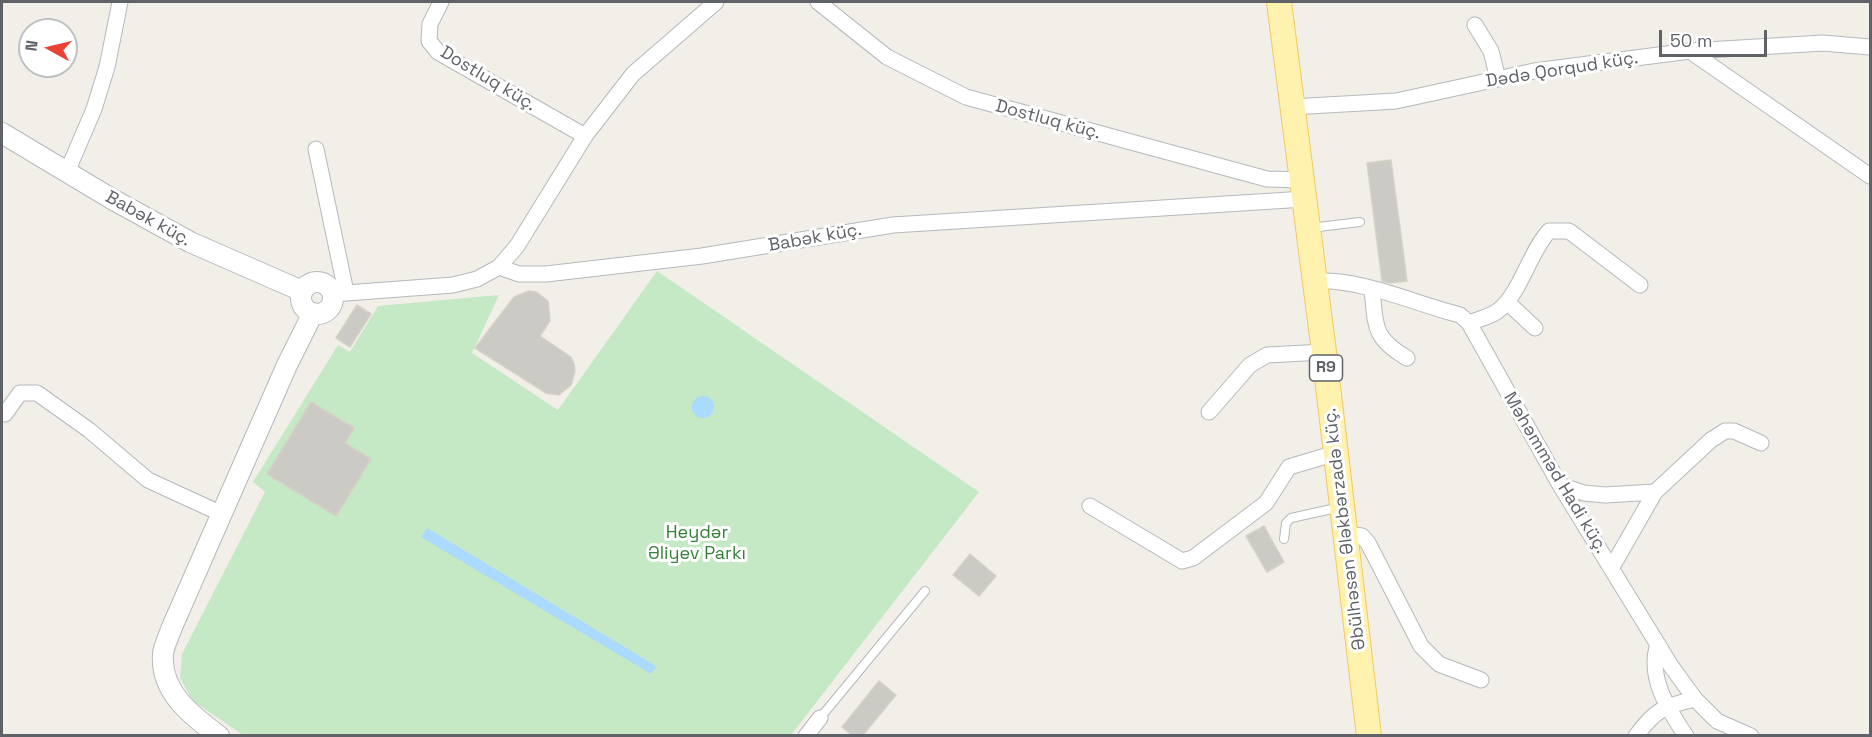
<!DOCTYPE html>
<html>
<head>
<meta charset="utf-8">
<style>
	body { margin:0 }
	#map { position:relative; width:1872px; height:737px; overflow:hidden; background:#f1efe8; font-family:"Space Grotesk",sans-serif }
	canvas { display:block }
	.frame { position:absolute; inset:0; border:3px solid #5f6368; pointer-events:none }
	.north { position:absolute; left:18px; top:18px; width:60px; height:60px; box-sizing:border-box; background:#fff; border:2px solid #bfc1c3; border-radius:50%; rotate:278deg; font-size:16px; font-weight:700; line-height:24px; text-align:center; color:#5f6368 }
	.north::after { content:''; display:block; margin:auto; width:21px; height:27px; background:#ea4335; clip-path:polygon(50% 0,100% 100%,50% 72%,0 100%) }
	.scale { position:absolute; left:1659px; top:30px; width:108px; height:27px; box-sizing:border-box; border:3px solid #5f6368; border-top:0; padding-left:8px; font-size:18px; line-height:21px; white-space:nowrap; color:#5f6368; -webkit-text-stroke:4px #fff; paint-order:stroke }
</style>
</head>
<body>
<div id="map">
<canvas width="1872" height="737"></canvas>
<div class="frame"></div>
<div class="north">N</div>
<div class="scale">50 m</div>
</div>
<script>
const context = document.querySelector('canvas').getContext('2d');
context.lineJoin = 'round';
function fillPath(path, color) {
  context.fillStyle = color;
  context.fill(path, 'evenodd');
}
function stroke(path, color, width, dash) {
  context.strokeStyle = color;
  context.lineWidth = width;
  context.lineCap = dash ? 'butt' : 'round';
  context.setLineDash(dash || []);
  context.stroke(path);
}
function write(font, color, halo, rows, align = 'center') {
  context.font = font + ' "Space Grotesk",sans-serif';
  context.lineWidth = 6;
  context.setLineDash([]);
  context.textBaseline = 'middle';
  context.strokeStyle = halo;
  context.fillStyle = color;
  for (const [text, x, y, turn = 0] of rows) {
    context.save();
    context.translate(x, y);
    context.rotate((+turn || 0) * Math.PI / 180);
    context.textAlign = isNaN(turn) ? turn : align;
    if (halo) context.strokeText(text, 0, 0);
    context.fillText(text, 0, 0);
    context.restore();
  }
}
fillPath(new Path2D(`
	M 657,271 L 979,492 L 791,735 L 243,735 L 193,701 L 180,678 L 182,654 L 265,492 L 253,482 L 338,345 L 350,352 L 378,306 L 499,295 L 472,353 L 558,410 Z`), '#c5e8c5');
fillPath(new Path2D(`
	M692 407a11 11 0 1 1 22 0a11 11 0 1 1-22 0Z
	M 427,528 L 656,666 L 651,674 L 421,537 Z`), '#aadaff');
const building = new Path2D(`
	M 1391,160 L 1407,281 L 1390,283 L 1382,281 L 1367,163 Z
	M 529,291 L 536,292 L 548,301 L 550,321 L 540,336 L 571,357 L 574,364 L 575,371 L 571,385 L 559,395 L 546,393 L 475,348 L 514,297 Z
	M 357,305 L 371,314 L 350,347 L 336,338 Z
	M 311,402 L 354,428 L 345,443 L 371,459 L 336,516 L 267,474 Z
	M 1264,526 L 1284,562 L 1267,572 L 1246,536 Z
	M 970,554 L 996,576 L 979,596 L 953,575 Z
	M 879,681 L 896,695 L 863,735 L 852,735 L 842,727 Z`);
fillPath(building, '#cccac5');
stroke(building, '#d6d1c6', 1.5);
const service = new Path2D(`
	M 1310,228 L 1360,222
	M 1284,539 L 1286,523 L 1291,518 L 1341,507
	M 820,718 L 925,591`);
const minor = new Path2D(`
	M 441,2 L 430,24 L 429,41 L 438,52 L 585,136
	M 818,2 L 887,57 L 966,97 L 1267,179 L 1302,180
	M 1475,25 L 1491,51 L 1498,79
	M 1690,51 L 1870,176
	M 1292,107 L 1396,101 L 1534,71 L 1690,51 L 1823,43 L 1870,47
	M 316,149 L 346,292
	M 67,172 L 94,109 L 107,67 L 120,2
	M 499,267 L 519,274 L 546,274 L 702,256 L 893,225 L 1305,199
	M 1315,281 C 1359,279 1407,300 1449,312 L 1460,315 L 1469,323 L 1560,485 L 1671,666 L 1695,699 L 1717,721 L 1751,736
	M 1372,290 C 1376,327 1373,338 1407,358
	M 333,294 L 453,285 L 477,279 L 499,267 L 517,246 L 585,136 L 633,74 L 716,2
	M 1507,302 L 1535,328
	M 1469,323 C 1478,319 1491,317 1499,310 C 1521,292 1529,253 1549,231 L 1569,231 L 1640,285
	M 1209,412 L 1250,365 L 1267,355 L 1324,352
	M 5,414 L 20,393 L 37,393 L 89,430 L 148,480 L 222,514
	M 1560,485 L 1584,493 L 1605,495 L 1655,492 L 1711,440 L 1725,431 L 1734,431 L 1761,443
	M 1090,506 L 1182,561 L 1193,558 L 1266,503 L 1289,467 L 1336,453
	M 1345,534 L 1362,536 L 1368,543 L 1421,646 L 1439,664 L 1481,680
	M 1612,567 L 1655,492
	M 1658,644 C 1647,677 1668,709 1686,736
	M 806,736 L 820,718
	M 1636,736 C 1655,710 1664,706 1695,699`);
const tertiary = new Path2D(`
	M 2,133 L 112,199 L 190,242 L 302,291
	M301 298a16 16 0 1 1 32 0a16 16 0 1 1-32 0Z
	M 219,736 C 192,716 160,692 163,654 C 164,645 169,636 172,627 L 287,365 L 313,313`);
const primary = new Path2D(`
	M 1279,2 L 1324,352 L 1369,736`);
stroke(service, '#b5b8bc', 10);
stroke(minor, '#b5b8bc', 17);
stroke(tertiary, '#b5b8bc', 22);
stroke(primary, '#f2c960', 26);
stroke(service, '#fff', 8);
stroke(minor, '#fff', 15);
stroke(tertiary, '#fff', 20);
stroke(primary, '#fff2af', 24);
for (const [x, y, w] of [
	[1326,368,33]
]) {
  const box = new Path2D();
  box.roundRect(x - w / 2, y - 13, w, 26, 4.5);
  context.fillStyle = '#fff';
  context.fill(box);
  stroke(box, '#5f6368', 1.5);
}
write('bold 16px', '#5f6368', null, [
	["R9",1326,368]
]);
write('18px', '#5f6368', '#fff', [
	["Dədə Qorqud küç.",1562,70,-9],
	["Dostluq küç.",488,79,31],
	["Dostluq küç.",1048,120,15],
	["Babək küç.",148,219,29],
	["Babək küç.",815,238,-10],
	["Məhəmməd Hadi küç.",1555,473,59],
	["Əbülhəsən Ələkbərzadə küç.",1345,529,-97]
]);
write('18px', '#348238', '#fff', [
	["Heydər",697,533],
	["Əliyev Parkı",697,554]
]);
</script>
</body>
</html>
